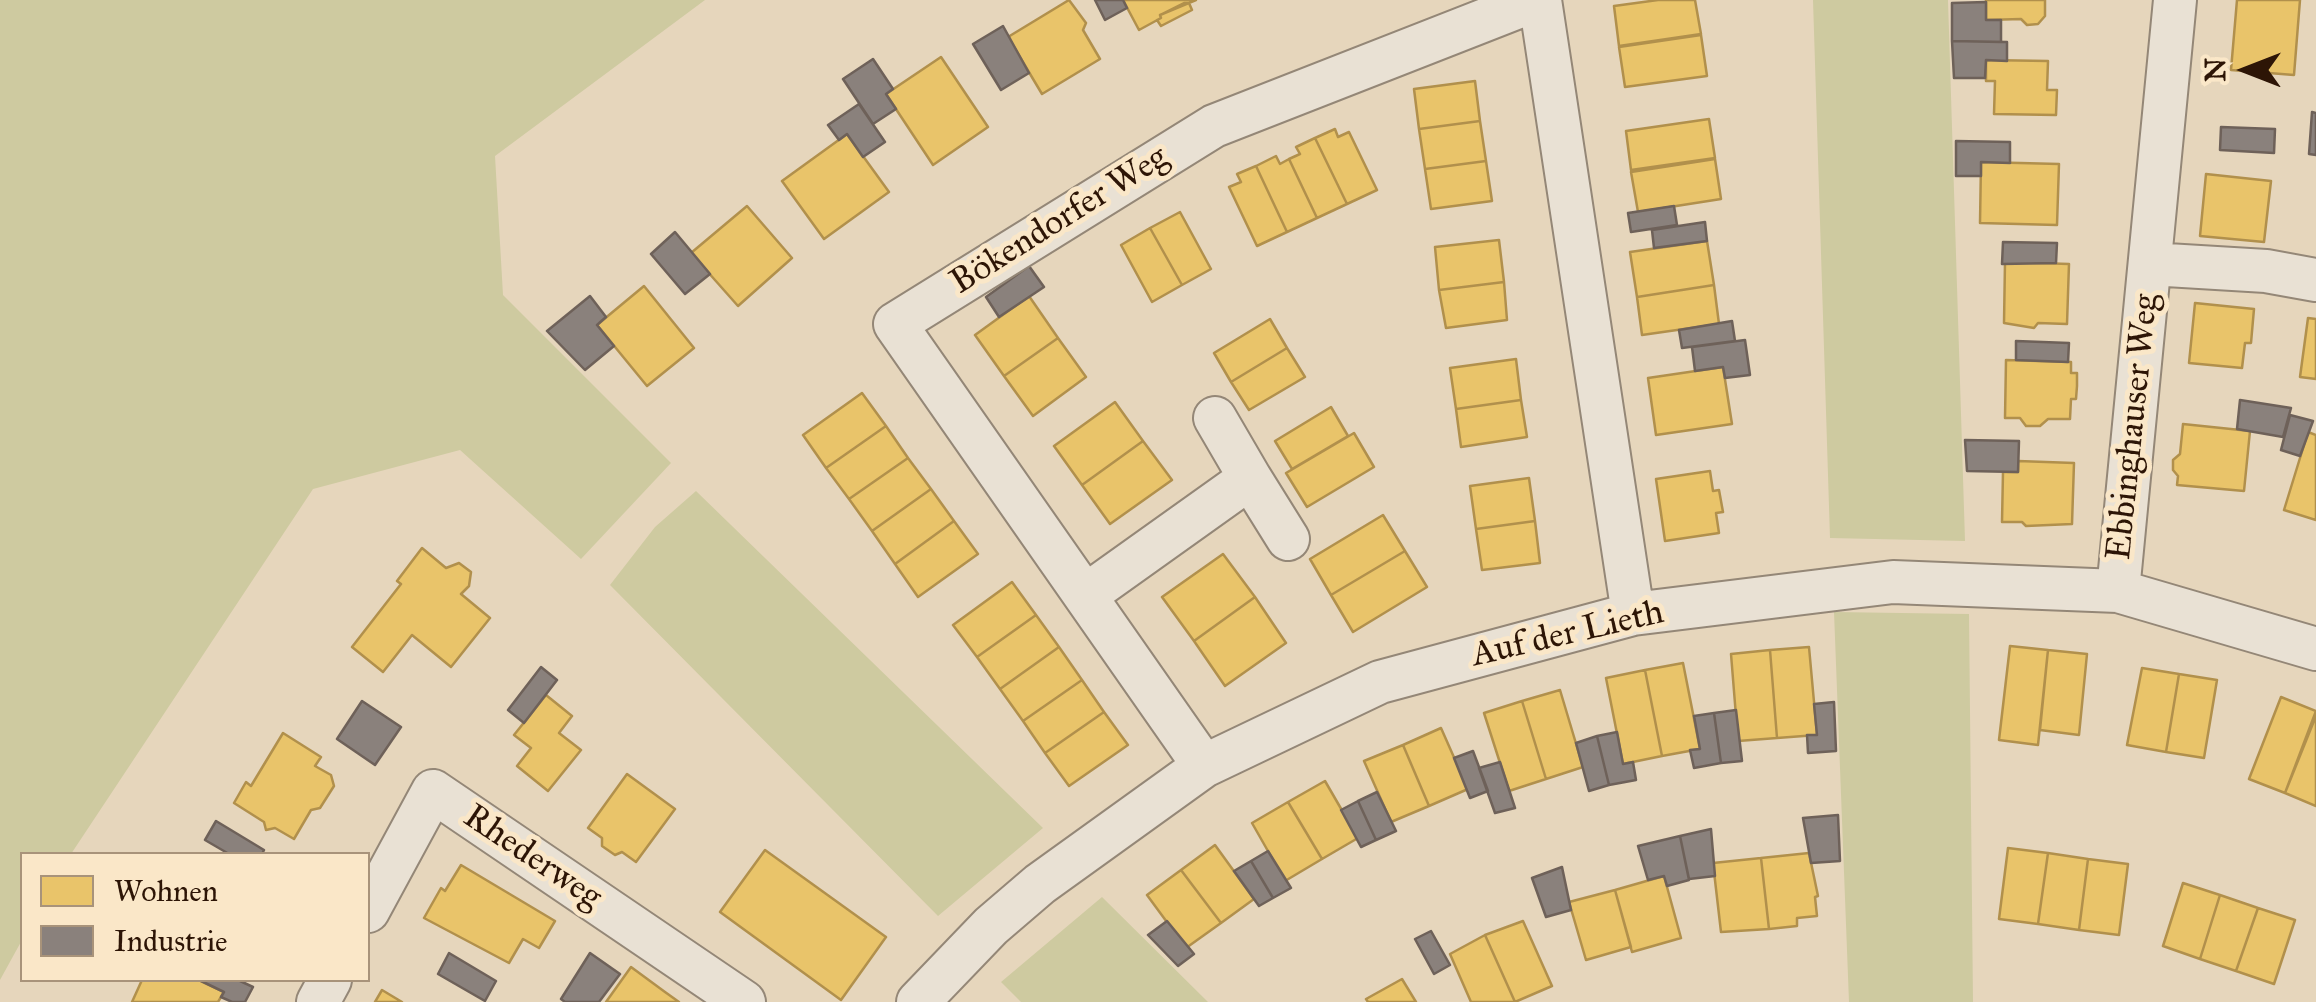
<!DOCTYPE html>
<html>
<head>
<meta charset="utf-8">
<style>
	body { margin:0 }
	#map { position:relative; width:2316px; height:1002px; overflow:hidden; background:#e6d6bc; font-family:"IM FELL Great Primer",serif }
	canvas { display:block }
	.legend { position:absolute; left:20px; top:852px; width:350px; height:130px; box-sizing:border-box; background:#fae7c8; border:2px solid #a8937a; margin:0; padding:12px 18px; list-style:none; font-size:30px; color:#2d1506 }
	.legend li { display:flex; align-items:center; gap:20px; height:50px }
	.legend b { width:50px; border:2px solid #a8937a }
	.north { position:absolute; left:2196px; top:20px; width:100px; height:100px; -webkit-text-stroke:8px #fae7c8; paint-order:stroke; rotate:270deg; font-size:28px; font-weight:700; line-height:40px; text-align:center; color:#2d1506 }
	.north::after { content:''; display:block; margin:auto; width:35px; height:45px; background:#2d1506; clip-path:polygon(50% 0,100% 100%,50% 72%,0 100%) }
</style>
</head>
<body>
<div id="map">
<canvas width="2316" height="1002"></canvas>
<ul class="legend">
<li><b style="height:28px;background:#e9c46a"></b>Wohnen</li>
<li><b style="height:28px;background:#8a817c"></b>Industrie</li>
</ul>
<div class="north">N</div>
</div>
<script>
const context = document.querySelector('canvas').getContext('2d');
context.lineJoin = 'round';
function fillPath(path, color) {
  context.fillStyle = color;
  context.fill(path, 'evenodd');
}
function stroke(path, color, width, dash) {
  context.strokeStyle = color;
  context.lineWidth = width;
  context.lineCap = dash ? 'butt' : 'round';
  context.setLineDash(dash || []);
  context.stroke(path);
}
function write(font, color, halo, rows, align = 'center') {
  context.font = font + ' "IM FELL Great Primer",serif';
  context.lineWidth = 10;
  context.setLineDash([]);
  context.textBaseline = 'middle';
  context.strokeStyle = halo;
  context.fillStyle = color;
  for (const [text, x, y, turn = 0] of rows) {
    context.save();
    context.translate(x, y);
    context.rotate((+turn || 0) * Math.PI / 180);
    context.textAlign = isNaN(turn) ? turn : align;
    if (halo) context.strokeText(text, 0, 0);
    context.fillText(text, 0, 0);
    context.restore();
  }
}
fillPath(new Path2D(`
	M 0,0 L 705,0 L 495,156 L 503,295 L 671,463 L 581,559 L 460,450 L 313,489 L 71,854 L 22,854 L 22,940 L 0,980 Z
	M 1813,0 L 1948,0 L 1965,541 L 1830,538 Z
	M 696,491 L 1043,828 L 938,916 L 610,585 L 655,527 Z
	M 1834,612 L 1969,614 L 1973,1002 L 1849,1002 Z
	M 1102,897 L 1208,1002 L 1021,1002 L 1001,982 Z`), '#cecaa0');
const homes = new Path2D(`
	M 1069,0 L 1086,23 L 1083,30 L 1100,59 L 1042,94 L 1008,37 Z
	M 1123,0 L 1196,0 L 1160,15 L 1161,18 L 1139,30 Z
	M 1658,0 L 1695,0 L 1701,34 L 1619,46 L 1614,6 Z
	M 1986,0 L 2045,0 L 2045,16 L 2038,24 L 2027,25 L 2021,19 L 1986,20 Z
	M 2237,0 L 2300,0 L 2294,75 L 2231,70 Z
	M 1184,3 L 1189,3 L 1192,10 L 1161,26 L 1157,20 L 1161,18 L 1160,15 Z
	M 1701,35 L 1707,76 L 1625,87 L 1619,47 Z
	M 941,57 L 988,127 L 933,165 L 886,94 Z
	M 1986,60 L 2048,61 L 2047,90 L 2057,90 L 2056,115 L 1994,114 L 1995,81 L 1986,81 Z
	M 1475,81 L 1480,121 L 1419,129 L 1414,89 Z
	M 1709,119 L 1715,158 L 1631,170 L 1626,131 Z
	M 1480,121 L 1486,161 L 1425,169 L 1419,129 Z
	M 1335,129 L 1338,137 L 1349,132 L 1377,190 L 1347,204 L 1315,138 Z
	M 847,134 L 889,192 L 824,239 L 782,181 Z
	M 1315,138 L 1347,204 L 1317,218 L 1289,159 L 1300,154 L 1296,147 Z
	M 1276,156 L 1280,164 L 1289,159 L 1317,218 L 1287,232 L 1256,166 Z
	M 1715,159 L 1721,199 L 1638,212 L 1631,172 Z
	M 1486,161 L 1492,201 L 1431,209 L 1425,169 Z
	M 1981,162 L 2059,164 L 2057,225 L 1980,223 Z
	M 1256,166 L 1287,232 L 1257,246 L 1229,187 L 1241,182 L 1237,174 Z
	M 2206,174 L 2271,181 L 2264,242 L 2200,236 Z
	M 747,206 L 792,258 L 738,306 L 691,253 Z
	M 1180,212 L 1211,269 L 1182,285 L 1150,228 Z
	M 1150,228 L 1182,285 L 1152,302 L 1121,245 Z
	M 1499,240 L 1504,282 L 1439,290 L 1435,247 Z
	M 1707,241 L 1714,285 L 1637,297 L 1630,252 Z
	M 2005,262 L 2069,264 L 2067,324 L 2038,323 L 2034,328 L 2004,323 Z
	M 1504,282 L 1507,320 L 1446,328 L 1439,290 Z
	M 1714,285 L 1719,324 L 1642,335 L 1637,297 Z
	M 644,286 L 694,348 L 647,386 L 597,325 Z
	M 1029,296 L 1058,338 L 1004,376 L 975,335 Z
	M 2195,303 L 2254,309 L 2251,343 L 2245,343 L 2242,368 L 2189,363 Z
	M 2308,318 L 2316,319 L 2316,379 L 2300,377 Z
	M 1270,319 L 1287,348 L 1231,382 L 1214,353 Z
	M 1058,338 L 1086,377 L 1033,416 L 1004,376 Z
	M 1287,348 L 1305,377 L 1249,410 L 1231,382 Z
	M 1516,359 L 1521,400 L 1456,409 L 1450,368 Z
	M 2006,360 L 2071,362 L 2071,373 L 2077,373 L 2077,386 L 2076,399 L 2071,399 L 2070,419 L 2048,419 L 2040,426 L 2026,426 L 2020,418 L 2005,418 Z
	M 1723,367 L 1732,424 L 1656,435 L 1648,378 Z
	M 862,393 L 886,426 L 826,468 L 803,435 Z
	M 1521,400 L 1527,437 L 1461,447 L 1456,409 Z
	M 1115,402 L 1143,441 L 1082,485 L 1054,446 Z
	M 1331,407 L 1348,436 L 1292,469 L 1275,441 Z
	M 2183,424 L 2250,431 L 2244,491 L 2177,485 L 2178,476 L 2173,470 L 2173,460 L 2180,454 Z
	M 886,426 L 908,458 L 849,499 L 826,468 Z
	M 2308,432 L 2316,435 L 2316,520 L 2284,510 Z
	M 1354,433 L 1374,467 L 1307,507 L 1286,473 Z
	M 1143,441 L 1172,480 L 1110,524 L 1082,485 Z
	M 908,458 L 931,489 L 872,531 L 849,499 Z
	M 2018,461 L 2074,463 L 2072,524 L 2026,526 L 2022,522 L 2002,522 L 2003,472 L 2018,472 Z
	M 1710,471 L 1713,491 L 1719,490 L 1723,512 L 1716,513 L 1719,533 L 1665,541 L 1656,479 Z
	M 1529,478 L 1535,521 L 1476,529 L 1470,486 Z
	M 931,489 L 954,521 L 895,564 L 872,531 Z
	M 1383,515 L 1405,551 L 1331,595 L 1310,559 Z
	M 954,521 L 978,554 L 918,597 L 895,564 Z
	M 1535,521 L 1540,563 L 1482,570 L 1476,529 Z
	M 422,548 L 446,568 L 459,563 L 471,572 L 469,586 L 461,594 L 490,618 L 451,667 L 412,635 L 383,672 L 352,647 L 401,584 L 397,581 Z
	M 1405,551 L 1427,587 L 1353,632 L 1331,595 Z
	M 1223,554 L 1255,597 L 1194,641 L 1162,597 Z
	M 1012,582 L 1036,615 L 977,657 L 953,625 Z
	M 1255,597 L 1286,643 L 1225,686 L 1194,641 Z
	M 1036,615 L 1059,647 L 1000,689 L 977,657 Z
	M 2010,646 L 2048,650 L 2038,745 L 1999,740 Z
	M 1059,647 L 1082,680 L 1023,721 L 1000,689 Z
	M 1809,647 L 1817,735 L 1777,738 L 1770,650 Z
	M 1770,650 L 1777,738 L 1738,741 L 1731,654 Z
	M 2048,650 L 2087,654 L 2079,735 L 2040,730 Z
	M 1683,663 L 1700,749 L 1662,756 L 1645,670 Z
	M 2142,668 L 2179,674 L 2166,752 L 2127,745 Z
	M 1645,670 L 1662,756 L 1623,764 L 1606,678 Z
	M 2179,674 L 2217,680 L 2204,758 L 2166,752 Z
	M 1082,680 L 1104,712 L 1045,753 L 1023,721 Z
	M 1560,690 L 1583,767 L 1546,779 L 1522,701 Z
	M 546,695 L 572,716 L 559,733 L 581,750 L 548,791 L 517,766 L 531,748 L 514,735 Z
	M 2281,697 L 2316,711 L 2285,793 L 2249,779 Z
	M 1522,701 L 1546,779 L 1509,791 L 1484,713 Z
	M 1104,712 L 1128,745 L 1069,786 L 1045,753 Z
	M 2316,716 L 2316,806 L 2285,793 Z
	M 1441,728 L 1468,789 L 1429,806 L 1403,745 Z
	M 283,733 L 321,757 L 315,766 L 331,775 L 334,786 L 320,808 L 311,810 L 294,839 L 275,828 L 266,830 L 264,822 L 234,803 L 246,782 L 251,786 Z
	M 1403,745 L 1429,806 L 1391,822 L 1364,761 Z
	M 627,774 L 675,809 L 636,862 L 622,852 L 615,855 L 602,846 L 602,838 L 588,828 Z
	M 1325,781 L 1358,838 L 1322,859 L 1288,802 Z
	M 1288,802 L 1322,859 L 1285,881 L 1252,823 Z
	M 1215,845 L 1254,899 L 1221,923 L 1181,870 Z
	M 2008,848 L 2048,853 L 2038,924 L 1999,919 Z
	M 765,850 L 886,937 L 841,1000 L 720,912 Z
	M 1809,853 L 1818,896 L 1815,897 L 1817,916 L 1797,918 L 1797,926 L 1769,929 L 1761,858 Z
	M 2048,853 L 2088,859 L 2079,930 L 2038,924 Z
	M 1761,858 L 1769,929 L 1721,932 L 1713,863 Z
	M 2088,859 L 2128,864 L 2119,935 L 2079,930 Z
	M 461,865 L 555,921 L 539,948 L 523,939 L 509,963 L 424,918 L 441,888 L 445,891 Z
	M 1181,870 L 1221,923 L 1186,948 L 1147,895 Z
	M 1664,876 L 1681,938 L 1632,952 L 1615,890 Z
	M 2183,883 L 2220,895 L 2200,959 L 2163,946 Z
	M 1615,890 L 1631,947 L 1586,960 L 1569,902 Z
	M 2220,895 L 2258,908 L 2236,971 L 2200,959 Z
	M 2258,908 L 2295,920 L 2274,984 L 2236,971 Z
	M 1523,921 L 1552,986 L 1515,1002 L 1485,935 Z
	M 1485,935 L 1515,1002 L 1471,1002 L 1450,954 Z
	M 631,967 L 665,992 L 679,1002 L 606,1002 Z
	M 1402,979 L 1416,1002 L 1368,1002 L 1366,999 Z
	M 142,980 L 199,980 L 224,992 L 218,1002 L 132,1002 Z
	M 382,990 L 402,1002 L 375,1002 Z`);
fillPath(homes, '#e9c46a');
stroke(homes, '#b1904c', 2.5);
const industry = new Path2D(`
	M 1095,0 L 1123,0 L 1127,8 L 1105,20 Z
	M 1986,2 L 1986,20 L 2001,20 L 2001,42 L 1952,41 L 1952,3 Z
	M 1003,26 L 1029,73 L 1001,90 L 973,44 Z
	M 1952,41 L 2007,42 L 2007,61 L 1986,60 L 1985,78 L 1954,78 Z
	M 873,59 L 893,89 L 886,94 L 896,109 L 873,124 L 843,79 Z
	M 859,104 L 885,142 L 863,157 L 847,134 L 839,140 L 828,125 Z
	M 2312,112 L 2316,113 L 2316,155 L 2309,154 Z
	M 2221,127 L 2275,129 L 2274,153 L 2220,150 Z
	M 1956,141 L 2010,142 L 2010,163 L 1981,162 L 1981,176 L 1956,176 Z
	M 1674,206 L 1677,225 L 1631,232 L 1628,213 Z
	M 1705,222 L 1707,241 L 1654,248 L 1652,230 Z
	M 675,232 L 710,274 L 685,294 L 651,254 Z
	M 2003,242 L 2057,243 L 2056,263 L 2002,264 Z
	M 1029,266 L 1044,287 L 999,317 L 986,297 Z
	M 590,296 L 606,317 L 597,325 L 614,346 L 585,370 L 547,331 Z
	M 1732,321 L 1735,341 L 1682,348 L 1679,330 Z
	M 1745,340 L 1750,375 L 1725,378 L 1723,367 L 1695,371 L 1692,347 Z
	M 2016,341 L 2069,343 L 2068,362 L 2016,360 Z
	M 2240,400 L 2291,408 L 2283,437 L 2237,429 Z
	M 2290,415 L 2313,421 L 2300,456 L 2281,450 Z
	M 1965,440 L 2019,441 L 2018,472 L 1967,471 Z
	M 541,667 L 557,680 L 524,723 L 508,710 Z
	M 362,701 L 401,727 L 375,765 L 337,739 Z
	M 1834,702 L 1836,751 L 1808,753 L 1807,735 L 1817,735 L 1814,704 Z
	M 1736,710 L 1742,761 L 1721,763 L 1714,713 Z
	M 1714,713 L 1721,763 L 1694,768 L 1690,750 L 1700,749 L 1694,716 Z
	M 1617,732 L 1623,764 L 1633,762 L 1636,780 L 1609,785 L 1597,736 Z
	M 1597,736 L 1609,785 L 1589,791 L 1576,743 Z
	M 1473,751 L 1488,791 L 1470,798 L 1454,758 Z
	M 1500,762 L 1515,808 L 1495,813 L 1479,768 Z
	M 1377,792 L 1396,831 L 1376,840 L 1358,801 Z
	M 1358,801 L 1376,840 L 1361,847 L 1341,810 Z
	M 1838,815 L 1840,861 L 1811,863 L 1803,818 Z
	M 216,821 L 264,850 L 262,854 L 229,854 L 205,840 Z
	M 1711,829 L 1715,876 L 1689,879 L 1680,836 Z
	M 1680,836 L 1689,880 L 1667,886 L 1664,876 L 1648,880 L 1638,846 Z
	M 1268,851 L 1291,888 L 1273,898 L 1251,861 Z
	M 1251,861 L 1273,898 L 1259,906 L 1234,871 Z
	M 1562,867 L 1571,910 L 1546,917 L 1532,878 Z
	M 1167,921 L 1194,954 L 1178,966 L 1148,935 Z
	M 1431,931 L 1450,965 L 1434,974 L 1415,939 Z
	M 449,953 L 496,981 L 485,1001 L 438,974 Z
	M 590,953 L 620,974 L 599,1002 L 565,1002 L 561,999 Z
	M 199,980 L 238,980 L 253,987 L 245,1002 L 232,1002 L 221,997 L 224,992 Z`);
fillPath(industry, '#8a817c');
stroke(industry, '#6e6159', 2.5);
const minor = new Path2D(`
	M 1540,0 L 1633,614
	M 2150,264 L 2266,271 L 2316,280
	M 1215,418 L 1250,478
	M 2118,591 L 2175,0
	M 1086,595 L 1250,478 L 1288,539
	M 1204,766 L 895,324 L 1214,126 L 1536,0
	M 368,911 L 433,791 L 744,1002
	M 318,1002 L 330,980
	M 918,1002 L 991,926 L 1040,884 L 1204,766 L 1380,682 L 1633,614 L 1893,582 L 2118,591 L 2316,649`);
stroke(minor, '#948777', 46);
stroke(minor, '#e9e1d4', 42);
write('35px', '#2d1506', '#fae7c8', [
	["Bökendorfer Weg",1060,221,-32],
	["Ebbinghauser Weg",2134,427,-84],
	["Auf der Lieth",1568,635,-13],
	["Rhederweg",532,858,34]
]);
</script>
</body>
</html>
